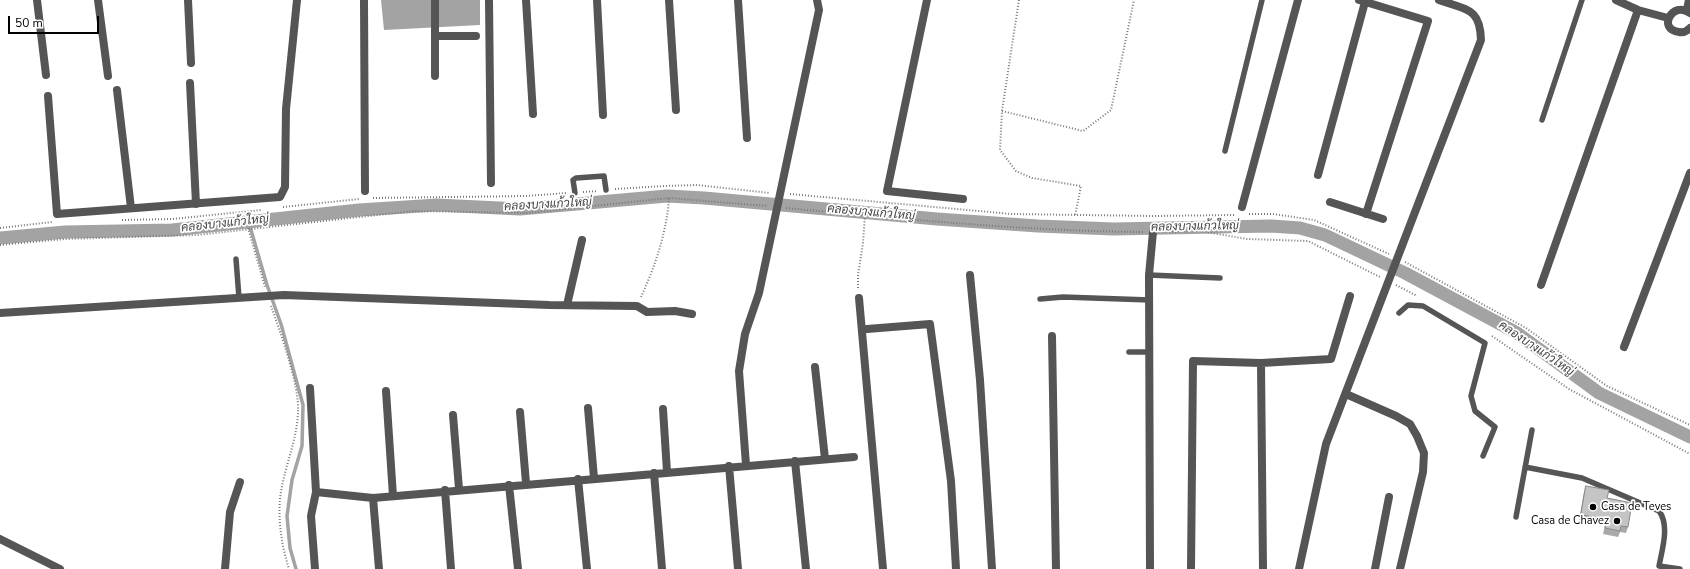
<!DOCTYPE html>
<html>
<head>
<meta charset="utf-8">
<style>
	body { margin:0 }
	#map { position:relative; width:1690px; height:569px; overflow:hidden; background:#fff; font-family:"Nunito Sans",sans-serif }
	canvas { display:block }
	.scale { position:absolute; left:8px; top:16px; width:91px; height:18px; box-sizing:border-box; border:2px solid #000; border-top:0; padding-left:5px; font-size:12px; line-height:14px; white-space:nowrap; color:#000; -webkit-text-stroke:3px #fff; paint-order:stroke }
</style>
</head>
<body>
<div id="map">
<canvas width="1690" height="569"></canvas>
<div class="scale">50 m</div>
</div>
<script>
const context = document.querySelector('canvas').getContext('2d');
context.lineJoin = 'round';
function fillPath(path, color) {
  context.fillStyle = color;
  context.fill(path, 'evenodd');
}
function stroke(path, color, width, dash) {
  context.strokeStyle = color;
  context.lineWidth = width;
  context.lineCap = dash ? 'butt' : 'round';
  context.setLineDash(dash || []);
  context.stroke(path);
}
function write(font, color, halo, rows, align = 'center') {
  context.font = font + ' "Nunito Sans",Sarabun,sans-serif';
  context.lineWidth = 3.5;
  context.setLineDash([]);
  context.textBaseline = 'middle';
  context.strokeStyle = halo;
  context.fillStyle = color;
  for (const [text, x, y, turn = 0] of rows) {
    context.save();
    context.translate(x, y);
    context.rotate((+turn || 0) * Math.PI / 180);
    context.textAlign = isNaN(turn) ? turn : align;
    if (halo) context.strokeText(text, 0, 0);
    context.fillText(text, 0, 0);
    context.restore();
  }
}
fillPath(new Path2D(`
	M 381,0 L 480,0 L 480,25 L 384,30 Z`), '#a3a3a3');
stroke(new Path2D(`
	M 249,223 L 267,285 L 281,324 L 303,405 L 302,446 L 292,480 L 287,516 L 290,548 L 296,569`), '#a3a3a3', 3.5);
stroke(new Path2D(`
	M 0,238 L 65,232 L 172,230 L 359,210 L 437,205 L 520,209 L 667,196 L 704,198 L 937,219 L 1038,226 L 1113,229 L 1271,226 L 1300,228 L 1325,235 L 1405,273 L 1517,333 L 1599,393 L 1690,437`), '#a3a3a3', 13);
stroke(new Path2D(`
	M 1019,0 L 1002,111 L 1000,150 L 1016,171 L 1032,178 L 1081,186 L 1075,216
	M 1002,111 L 1083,131 L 1111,110 L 1134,0
	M 615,189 L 663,186 L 697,185 L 770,193
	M 583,192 L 598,191
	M 790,194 L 1012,214 L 1153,216 L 1235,215
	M 373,198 L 526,196 L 566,193
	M 283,207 L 359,199
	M 786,208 C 905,219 1023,231 1143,232
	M 1249,214 L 1273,214 L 1314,220 L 1389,254
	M 122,220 L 172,219 L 261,210
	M 0,228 L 52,222
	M 248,228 L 265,287
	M 1163,232 L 1200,231 L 1247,239 L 1308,241 L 1380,277
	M 0,245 L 65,239 L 197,235 L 414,211 L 528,213 L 669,198 L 768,206
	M 1405,262 L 1526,328 L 1607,386 L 1690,425
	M 1396,285 L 1417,296
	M 858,288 L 858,275 L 863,243 L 865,215
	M 641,297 C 655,267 667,231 669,198
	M 271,306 C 280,331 300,387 298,412 C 297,442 283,470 280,499 C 278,522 282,547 289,569
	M 1492,336 L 1569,389 L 1690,454`), '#777', 2, [1, 2]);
stroke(new Path2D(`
	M 1542,120 L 1582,0
	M 1225,151 L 1262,0
	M 575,193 L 573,180 L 576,178 L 604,176 L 606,190
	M 236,259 L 239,298
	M 1149,275 L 1220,278
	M 1040,299 L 1063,297 L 1150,300
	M 1399,313 L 1408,305 L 1423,306 L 1485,343 L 1471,396 L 1475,411 L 1495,427 L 1483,456
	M 1129,352 L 1150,352
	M 1525,467 L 1582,478 L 1659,511 C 1670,525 1662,550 1659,566 L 1680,569
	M 1516,517 L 1532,430`), '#555', 5.5);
stroke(new Path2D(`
	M 37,0 L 46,75
	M 98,0 L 108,76
	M 188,0 L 191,63
	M 364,0 L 365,191
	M 489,0 L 491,183
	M 526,0 L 533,114
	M 597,0 L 603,115
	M 669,0 L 676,110
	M 738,0 L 747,138
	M 927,0 L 887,191 L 963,199
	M 1359,0 L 1428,21 L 1366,214
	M 1616,0 L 1638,10 L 1668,18
	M 1687,9 L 1689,0
	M 1690,13 C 1672,0 1657,30 1679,32 C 1683,33 1687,31 1690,28
	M 435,36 L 476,36
	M 435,76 L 435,0
	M 190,83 L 196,204
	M 117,90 L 131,208
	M 48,96 L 57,214 L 280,197 L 285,187 L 286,109 L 297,0
	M 1318,175 L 1365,2
	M 1330,202 L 1383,219
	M 1242,207 L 1298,0
	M 970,275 L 980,380 L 992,569
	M 1541,285 L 1638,10
	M 859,298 L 883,569
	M 567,305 L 582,240
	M 0,313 L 284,295 L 549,305 L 637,306 L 647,312 L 675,311 L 692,314
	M 867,329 L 930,324 L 951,481 L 956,569
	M 1052,336 L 1056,569
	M 1624,347 L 1690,173
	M 1261,363 L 1263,569
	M 815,367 L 825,459
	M 310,388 L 316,492 L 373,498 L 854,457
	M 386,391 L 393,496
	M 1346,394 L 1396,416 L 1410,424 L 1417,436 L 1424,453 L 1423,472 L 1400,569
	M 588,408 L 594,478
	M 663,409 L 667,472
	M 520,412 L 526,483
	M 453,415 L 459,489
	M 795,461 L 806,569
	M 746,465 L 739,371 L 745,334 L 759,293 L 819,10 L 817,0
	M 729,466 L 738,569
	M 654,473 L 662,569
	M 578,479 L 587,569
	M 509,485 L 518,569
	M 445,490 L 451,569
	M 373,498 L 379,569
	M 0,539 L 60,569
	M 225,569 L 230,512 L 240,482
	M 315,569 L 311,516 L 316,492
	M 1150,569 L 1149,275 L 1153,232
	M 1191,569 L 1193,361 L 1261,363 L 1331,359 L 1350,296
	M 1299,569 L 1326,444 L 1481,40 C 1480,7 1466,10 1439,0
	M 1375,569 L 1389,497`), '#555', 8);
fillPath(new Path2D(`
	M 1586,486 L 1607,498 L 1628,527 L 1626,533 L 1620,532 L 1618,537 L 1603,534 L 1605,525 L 1579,521 L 1584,492 Z`), '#a9a9a9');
const building = new Path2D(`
	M 1586,486 L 1609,490 L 1607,498 L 1632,503 L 1628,527 L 1621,526 L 1620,531 L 1605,528 L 1607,519 L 1581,515 Z`);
fillPath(building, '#c4c4c4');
stroke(building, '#898989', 1);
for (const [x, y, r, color] of [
	[1593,507,4,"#000"],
	[1617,521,4,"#000"]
]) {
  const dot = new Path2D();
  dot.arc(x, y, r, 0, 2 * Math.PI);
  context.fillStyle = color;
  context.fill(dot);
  stroke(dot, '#fff', 1.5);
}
write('11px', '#000', '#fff', [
	["Casa de Teves",1601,507],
	["Casa de Chavez",1609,521,"right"]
], 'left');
write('italic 12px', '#444', '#fff', [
	["คลองบางแก้วใหญ่",548,205,-3],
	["คลองบางแก้วใหญ่",871,213,5],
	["คลองบางแก้วใหญ่",225,224,-6],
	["คลองบางแก้วใหญ่",1195,227,-1],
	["คลองบางแก้วใหญ่",1536,349,34]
]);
</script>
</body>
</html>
